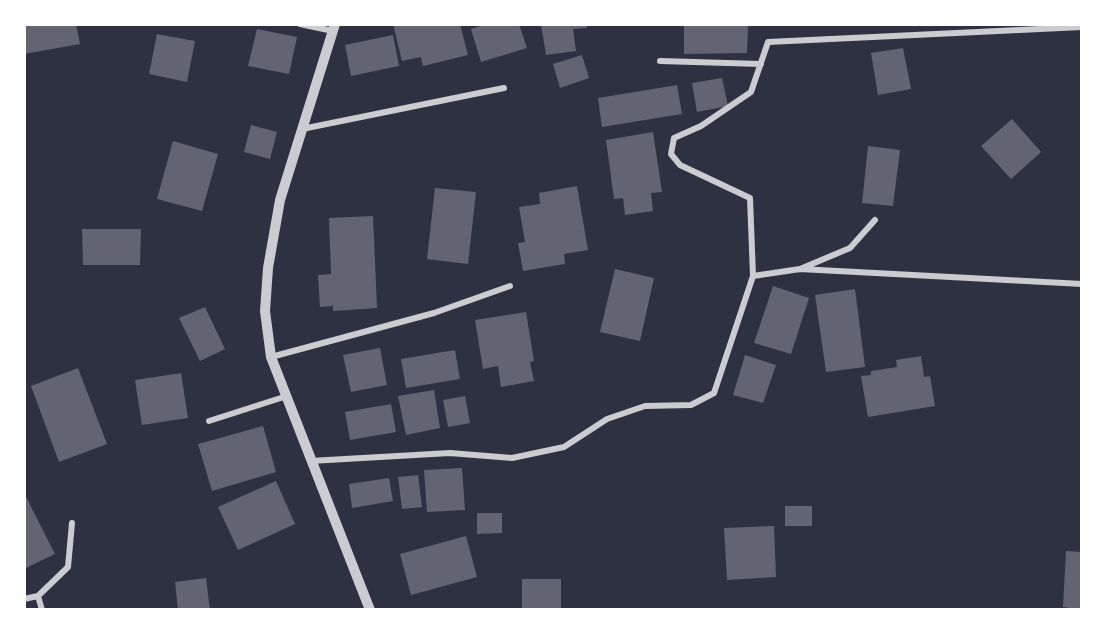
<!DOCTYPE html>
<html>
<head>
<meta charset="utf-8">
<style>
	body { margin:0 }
	#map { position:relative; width:1106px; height:634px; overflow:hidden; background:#2d3142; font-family:Karla,sans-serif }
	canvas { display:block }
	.frame { position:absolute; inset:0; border:26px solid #fff; pointer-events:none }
</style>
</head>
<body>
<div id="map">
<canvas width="1106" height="634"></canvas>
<div class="frame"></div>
</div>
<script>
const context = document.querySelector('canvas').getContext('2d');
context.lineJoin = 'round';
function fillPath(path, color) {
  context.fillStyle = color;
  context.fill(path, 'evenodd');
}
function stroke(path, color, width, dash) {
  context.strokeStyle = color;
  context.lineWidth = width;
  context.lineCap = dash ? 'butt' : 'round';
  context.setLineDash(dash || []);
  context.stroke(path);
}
fillPath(new Path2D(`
	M 24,24 L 76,24 L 80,44 L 24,54 Z
	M 393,24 L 460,24 L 468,55 L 423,66 L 421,57 L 402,61 Z
	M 486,24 L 519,24 L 527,48 L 481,62 L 471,29 Z
	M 541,24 L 586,24 L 587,28 L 573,29 L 576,51 L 546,55 Z
	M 684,24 L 748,24 L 747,53 L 684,54 Z
	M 257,29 L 297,37 L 289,74 L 248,66 Z
	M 157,34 L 195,41 L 187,82 L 149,74 Z
	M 393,35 L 399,66 L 351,76 L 345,45 Z
	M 903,48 L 911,89 L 878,95 L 871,53 Z
	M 582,55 L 589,78 L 560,88 L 553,64 Z
	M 722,78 L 728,106 L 697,112 L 692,83 Z
	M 677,85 L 682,114 L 602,127 L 598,98 Z
	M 1012,119 L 1041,152 L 1011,179 L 981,146 Z
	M 251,125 L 277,132 L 270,159 L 244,152 Z
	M 653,132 L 662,192 L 651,193 L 653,211 L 625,215 L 623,198 L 614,199 L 606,140 Z
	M 173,141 L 218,154 L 202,211 L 157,199 Z
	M 868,146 L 900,150 L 893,206 L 862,203 Z
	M 577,186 L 588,250 L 564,254 L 565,264 L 523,271 L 518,243 L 525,242 L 519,207 L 540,204 L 539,193 Z
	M 435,188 L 476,192 L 468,264 L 427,259 Z
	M 373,216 L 377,308 L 333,311 L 333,306 L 320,307 L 318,275 L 331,274 L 329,218 Z
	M 82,229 L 141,229 L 140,265 L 83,265 Z
	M 615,269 L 654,278 L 640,341 L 600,332 Z
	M 773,286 L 809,298 L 791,354 L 754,343 Z
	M 855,289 L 865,367 L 826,372 L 815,295 Z
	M 205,307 L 225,349 L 200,361 L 179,318 Z
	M 526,312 L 534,361 L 530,362 L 534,381 L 501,387 L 498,366 L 483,369 L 475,320 Z
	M 380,348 L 387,385 L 351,392 L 343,355 Z
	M 455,350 L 460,379 L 406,388 L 401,359 Z
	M 745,355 L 776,365 L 763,403 L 733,395 Z
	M 921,356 L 924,377 L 930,376 L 935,406 L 868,417 L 861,376 L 871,375 L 871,371 L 897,367 L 896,360 Z
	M 78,368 L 107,444 L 59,462 L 31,386 Z
	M 181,373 L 188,418 L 142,425 L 135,380 Z
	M 434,390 L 440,428 L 406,435 L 398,396 Z
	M 465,396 L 470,423 L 448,427 L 443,400 Z
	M 391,404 L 396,432 L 350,440 L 345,412 Z
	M 263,426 L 276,472 L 212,491 L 198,444 Z
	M 462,468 L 465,510 L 427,512 L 424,470 Z
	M 418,475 L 422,507 L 402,509 L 398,477 Z
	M 389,478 L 393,501 L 352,508 L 349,484 Z
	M 276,481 L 295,524 L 238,550 L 218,507 Z
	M 24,493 L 55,554 L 24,569 Z
	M 785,506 L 812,506 L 812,526 L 785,526 Z
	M 477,513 L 502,513 L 502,533 L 477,534 Z
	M 774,526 L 776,577 L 727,580 L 724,528 Z
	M 466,536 L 477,577 L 411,595 L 400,554 Z
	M 1066,551 L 1082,552 L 1082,610 L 1063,607 Z
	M 206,578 L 210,610 L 178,610 L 175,582 Z
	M 522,579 L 561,579 L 561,610 L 522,610 Z`), '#626471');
stroke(new Path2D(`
	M 300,24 L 333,31
	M 660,61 L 761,64
	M 302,129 L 504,88
	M 800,269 L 1082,284
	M 753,276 L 800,269 L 850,248 L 875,220
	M 271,357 L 434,313 L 510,286
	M 209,421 L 287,396
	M 310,461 L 450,453 L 512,458 L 564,447 L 607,419 L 645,406 L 691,405 L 714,393 L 753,276 L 750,198 L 680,165 L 671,154 L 674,138 L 701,126 L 751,92 L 768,42 L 1082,27
	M 38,596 L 68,567 L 72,523
	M 24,599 L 38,596 L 42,610`), '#caccd0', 6);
stroke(new Path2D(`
	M 335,24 L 280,200 L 268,268 L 265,311 L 271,357 L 370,610`), '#caccd0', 10);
</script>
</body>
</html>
